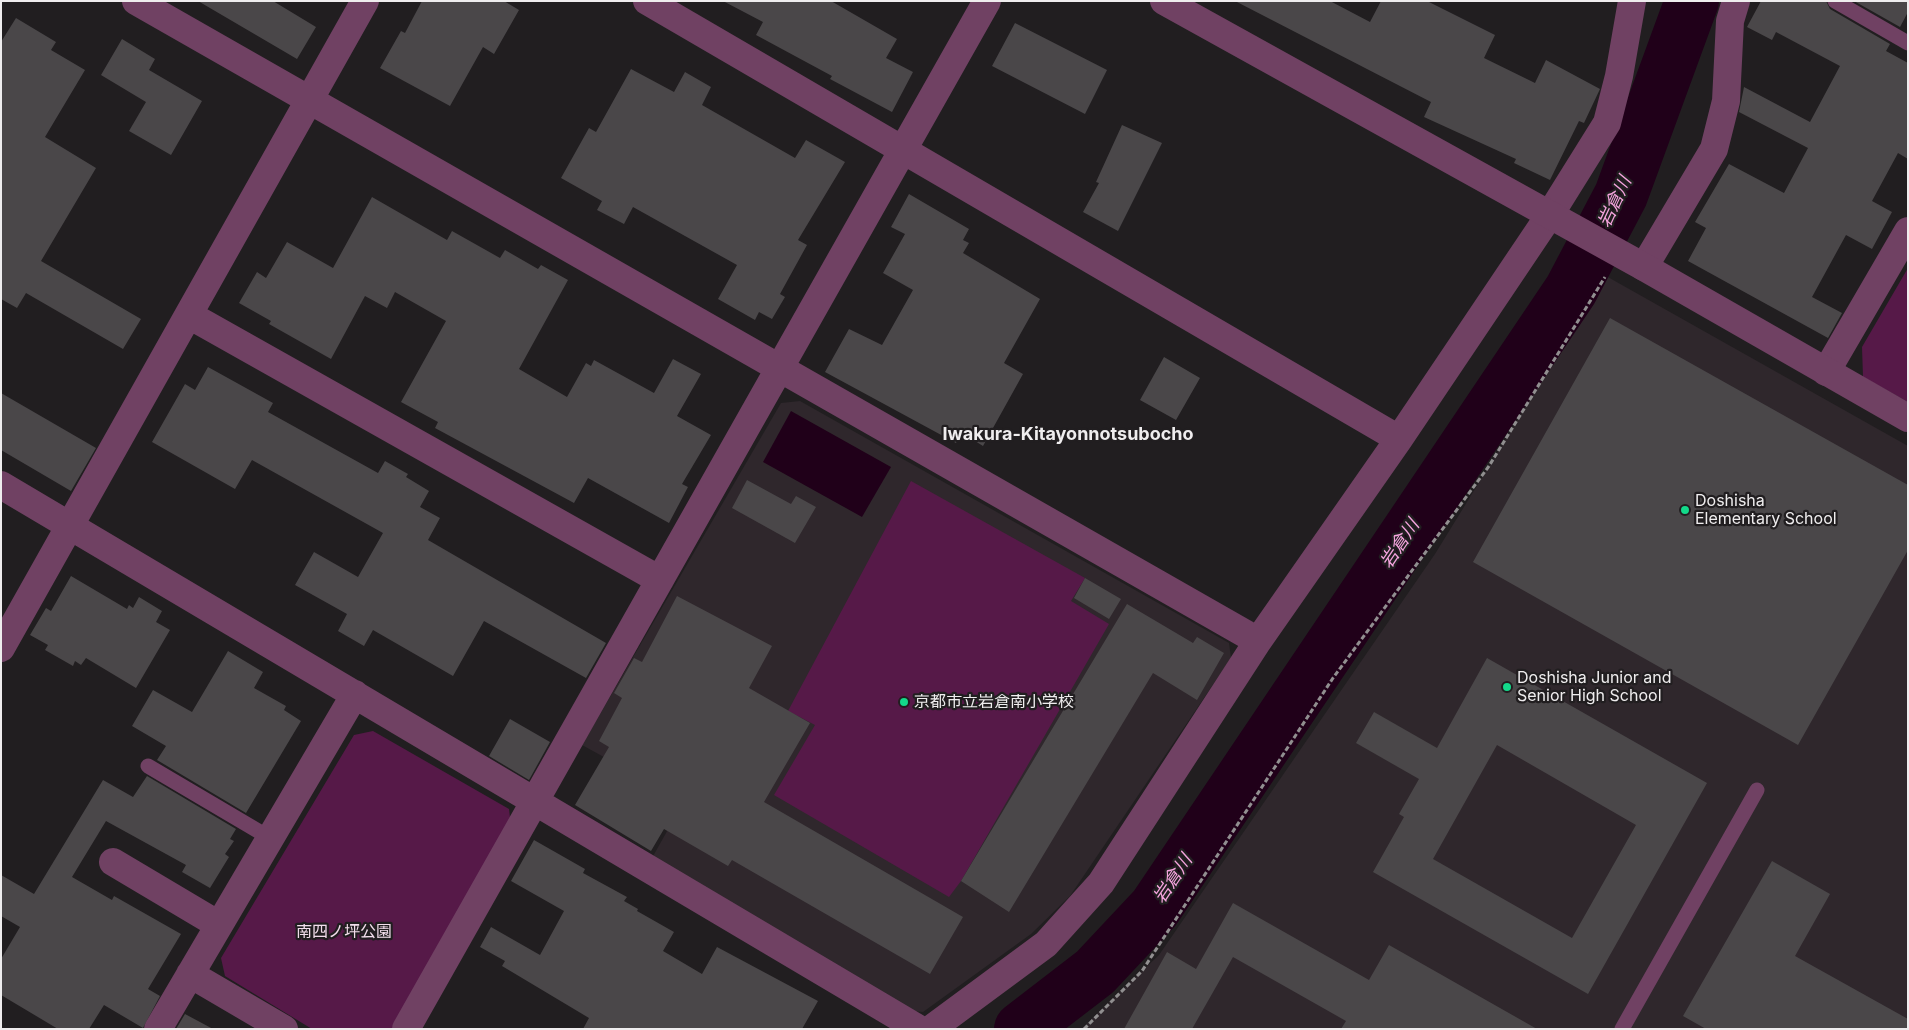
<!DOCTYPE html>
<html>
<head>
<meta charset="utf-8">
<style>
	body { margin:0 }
	#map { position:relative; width:1909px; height:1030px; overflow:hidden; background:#211e20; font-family:Inter,sans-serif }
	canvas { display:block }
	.frame { position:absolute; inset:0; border:2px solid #efedee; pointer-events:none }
</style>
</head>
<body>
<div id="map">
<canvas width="1909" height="1030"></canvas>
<div class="frame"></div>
</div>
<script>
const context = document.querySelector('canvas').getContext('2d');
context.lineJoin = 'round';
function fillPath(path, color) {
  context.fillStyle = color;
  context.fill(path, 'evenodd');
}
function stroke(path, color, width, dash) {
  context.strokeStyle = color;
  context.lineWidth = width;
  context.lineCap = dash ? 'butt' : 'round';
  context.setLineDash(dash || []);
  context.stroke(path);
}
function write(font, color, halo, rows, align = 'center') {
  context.font = font + ' Inter,"Noto Sans JP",sans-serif';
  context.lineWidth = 4.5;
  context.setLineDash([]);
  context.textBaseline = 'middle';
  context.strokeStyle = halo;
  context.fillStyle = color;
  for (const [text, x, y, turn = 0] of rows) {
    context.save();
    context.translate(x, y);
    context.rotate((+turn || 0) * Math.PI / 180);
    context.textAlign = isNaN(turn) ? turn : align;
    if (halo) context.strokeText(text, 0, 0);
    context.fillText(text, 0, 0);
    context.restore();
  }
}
fillPath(new Path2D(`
	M 1606,276 L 1908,446 L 1908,1029 L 1081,1029 L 1159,955 L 1435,554 Z
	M 800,401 L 1229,643 L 1231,658 L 1070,896 L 1031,934 L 923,1012 L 902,1010 L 652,858 L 684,801 L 582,745 L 781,403 Z`), '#2f272c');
fillPath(new Path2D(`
	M 1908,268 L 1908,402 L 1863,377 L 1862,347 Z
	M 911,481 L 1085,578 L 1071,601 L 1109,624 L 961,881 L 949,897 L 774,795 L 815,725 L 788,711 Z
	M 373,731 L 509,809 L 511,826 L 394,1029 L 312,1029 L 225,976 L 221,958 L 354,735 Z`), '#561948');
fillPath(new Path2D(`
	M 791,411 L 891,467 L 862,517 L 763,462 Z`), '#200019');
stroke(new Path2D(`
	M 1021,1029 L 1095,972 L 1155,908 L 1571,290 L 1621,195 L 1692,1`), '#200019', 54);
fillPath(new Path2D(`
	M 198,1 L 273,1 L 316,27 L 297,59 Z
	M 422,1 L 504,1 L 519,10 L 494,54 L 483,47 L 450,106 L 380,68 L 401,31 L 405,33 Z
	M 723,1 L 831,1 L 897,39 L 886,58 L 913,72 L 892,112 L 830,79 L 832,76 L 756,35 L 763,22 Z
	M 1235,1 L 1330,1 L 1370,22 L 1381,1 L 1427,1 L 1495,35 L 1484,58 L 1535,83 L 1546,60 L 1600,89 L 1584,123 L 1579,121 L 1550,180 L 1514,163 L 1516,159 L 1424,117 L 1431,102 Z
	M 1761,1 L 1826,1 L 1830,9 L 1890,44 L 1886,51 L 1908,63 L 1908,159 L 1898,153 L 1872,201 L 1892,212 L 1872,249 L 1846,235 L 1812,297 L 1842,313 L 1828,338 L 1688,261 L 1706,228 L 1695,222 L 1729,164 L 1784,193 L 1808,148 L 1739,112 L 1744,87 L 1810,122 L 1840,66 L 1776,32 L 1772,40 L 1747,27 Z
	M 1854,1 L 1908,1 L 1908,12 L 1900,27 Z
	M 16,18 L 56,42 L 51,50 L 85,70 L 45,137 L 96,168 L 41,261 L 141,319 L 123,349 L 26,293 L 17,308 L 1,299 L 1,42 Z
	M 1015,23 L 1107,70 L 1085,114 L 992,66 Z
	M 122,39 L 155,59 L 149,70 L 202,101 L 171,155 L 129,131 L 146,102 L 101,75 Z
	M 631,69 L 674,92 L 685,72 L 711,87 L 702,105 L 795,158 L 806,140 L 845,162 L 798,240 L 807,245 L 780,294 L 785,297 L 772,319 L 759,312 L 755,320 L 718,299 L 737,265 L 633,207 L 624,224 L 597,210 L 602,201 L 561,178 L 589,128 L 596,132 Z
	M 1122,125 L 1162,143 L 1118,231 L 1083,212 L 1099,183 L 1096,182 Z
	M 909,194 L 969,229 L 963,240 L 969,243 L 963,253 L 1040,299 L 1004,363 L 1023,374 L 983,446 L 962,433 L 956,443 L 825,372 L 849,329 L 882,345 L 913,290 L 883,273 L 905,234 L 891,227 Z
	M 372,197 L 447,240 L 452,231 L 500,258 L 505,250 L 538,269 L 541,265 L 568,280 L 519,369 L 567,397 L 586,363 L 591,366 L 594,360 L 654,393 L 673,359 L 701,374 L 677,416 L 711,435 L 682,484 L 688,487 L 669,523 L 588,478 L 574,503 L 435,428 L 438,422 L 401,402 L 446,321 L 395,292 L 387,308 L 365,296 L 331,359 L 269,324 L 271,321 L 239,303 L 257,272 L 266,278 L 287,242 L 333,268 Z
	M 1610,318 L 1908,485 L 1908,550 L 1798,745 L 1473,562 Z
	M 1164,357 L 1200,378 L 1176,420 L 1140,400 Z
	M 208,367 L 273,403 L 268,412 L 378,473 L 385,461 L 408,474 L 406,477 L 429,491 L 420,507 L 440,518 L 428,540 L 606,643 L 586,678 L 484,621 L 453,676 L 373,630 L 364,646 L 338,631 L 347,614 L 295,585 L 314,552 L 358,577 L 383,533 L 252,460 L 235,489 L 152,442 L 185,384 L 195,390 Z
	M 1,393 L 96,448 L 71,491 L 1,450 Z
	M 747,480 L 791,504 L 796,496 L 816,507 L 795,543 L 732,508 Z
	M 71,576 L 127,609 L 129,605 L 133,608 L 139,597 L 162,611 L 156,622 L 170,630 L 136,688 L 86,658 L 81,665 L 75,661 L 73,666 L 45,650 L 48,645 L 30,635 L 46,608 L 51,611 Z
	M 1085,578 L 1121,599 L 1109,619 L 1074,598 Z
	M 677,596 L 772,646 L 749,688 L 810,723 L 764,802 L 963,917 L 930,974 L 732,860 L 728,866 L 664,829 L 651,851 L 575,805 L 609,747 L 599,741 L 622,698 L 614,693 L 634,658 L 642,662 Z
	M 1127,604 L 1193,643 L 1197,637 L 1224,653 L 1197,700 L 1153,673 L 1009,912 L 961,881 Z
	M 228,651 L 263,672 L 254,688 L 286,706 L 284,710 L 301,721 L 246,813 L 157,760 L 166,746 L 132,726 L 153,690 L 192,712 Z
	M 1487,658 L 1707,783 L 1588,994 L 1373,872 L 1404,817 L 1399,814 L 1419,779 L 1356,743 L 1374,712 L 1437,748 ZM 1497,745 L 1636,825 L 1572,938 L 1433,859 Z
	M 510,719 L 550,742 L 529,780 L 489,756 Z
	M 147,776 L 236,829 L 230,839 L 234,841 L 225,854 L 229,857 L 210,888 L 182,872 L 186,865 L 106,821 L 72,877 L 112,900 L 114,896 L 181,934 L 148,989 L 160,996 L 143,1028 L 104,1005 L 89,1029 L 58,1029 L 1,995 L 1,959 L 20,927 L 1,916 L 1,875 L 34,894 L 103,780 L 133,797 Z
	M 534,840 L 585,869 L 583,873 L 627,897 L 624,901 L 638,909 L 637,911 L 674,932 L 663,951 L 702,974 L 717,947 L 818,1001 L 802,1029 L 583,1029 L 589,1018 L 502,966 L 505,961 L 480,947 L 491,927 L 540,955 L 564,911 L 511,881 Z
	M 1772,861 L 1830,894 L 1795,956 L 1908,1019 L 1908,1029 L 1706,1029 L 1683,1016 Z
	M 1233,903 L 1369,980 L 1389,945 L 1537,1029 L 1341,1029 L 1346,1021 L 1233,957 L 1192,1029 L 1124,1029 L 1167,952 L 1196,969 Z
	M 185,1014 L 213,1029 L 176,1029 Z`), '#4a4749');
stroke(new Path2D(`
	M 1084,1029 L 1142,971 L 1333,678 L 1489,466 L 1605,277`), '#918f90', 3, [5, 2.5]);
stroke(new Path2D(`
	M 1835,1 L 1908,43
	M 148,766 L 270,838
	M 1622,1029 L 1757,790`), '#704163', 15);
stroke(new Path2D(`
	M 136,1 L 1258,641
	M 647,1 L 1399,439
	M 1644,267 L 1714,149 L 1726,101 L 1730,21 L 1736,1
	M 189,315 L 660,580
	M 1826,372 L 1908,231
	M 1,485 L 919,1029
	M 1,648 L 365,1
	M 113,862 L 219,925
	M 190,974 L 284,1029
	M 158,1029 L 355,694
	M 406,1029 L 987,1
	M 931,1029 L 1046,944 L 1101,883 L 1258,641 L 1399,439 L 1549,216 L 1607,123 L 1619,76 L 1632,1`), '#704163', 28);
stroke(new Path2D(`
	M 1164,1 L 1644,267 L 1908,418`), '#704163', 28);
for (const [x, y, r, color] of [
	[1685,510,5,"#13d98a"],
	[1507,687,5,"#13d98a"],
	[904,702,5,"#13d98a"]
]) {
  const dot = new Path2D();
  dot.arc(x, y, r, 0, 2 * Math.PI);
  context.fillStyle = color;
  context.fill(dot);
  stroke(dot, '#211e20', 2);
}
write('16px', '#efedee', '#211e20', [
	["Doshisha",1695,501],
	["Elementary School",1695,519],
	["Doshisha Junior and",1517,678],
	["Senior High School",1517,696],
	["京都市立岩倉南小学校",914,702]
], 'left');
write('16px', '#f2ddeb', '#211e20', [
	["南四ノ坪公園",344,932]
]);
write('italic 18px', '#f5a4de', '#211e20', [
	["岩倉川",1615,202,-65],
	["岩倉川",1400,544,-56],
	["岩倉川",1173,879,-56]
]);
write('bold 18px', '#efedee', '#211e20', [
	["Iwakura-Kitayonnotsubocho",1068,435]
]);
</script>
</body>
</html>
